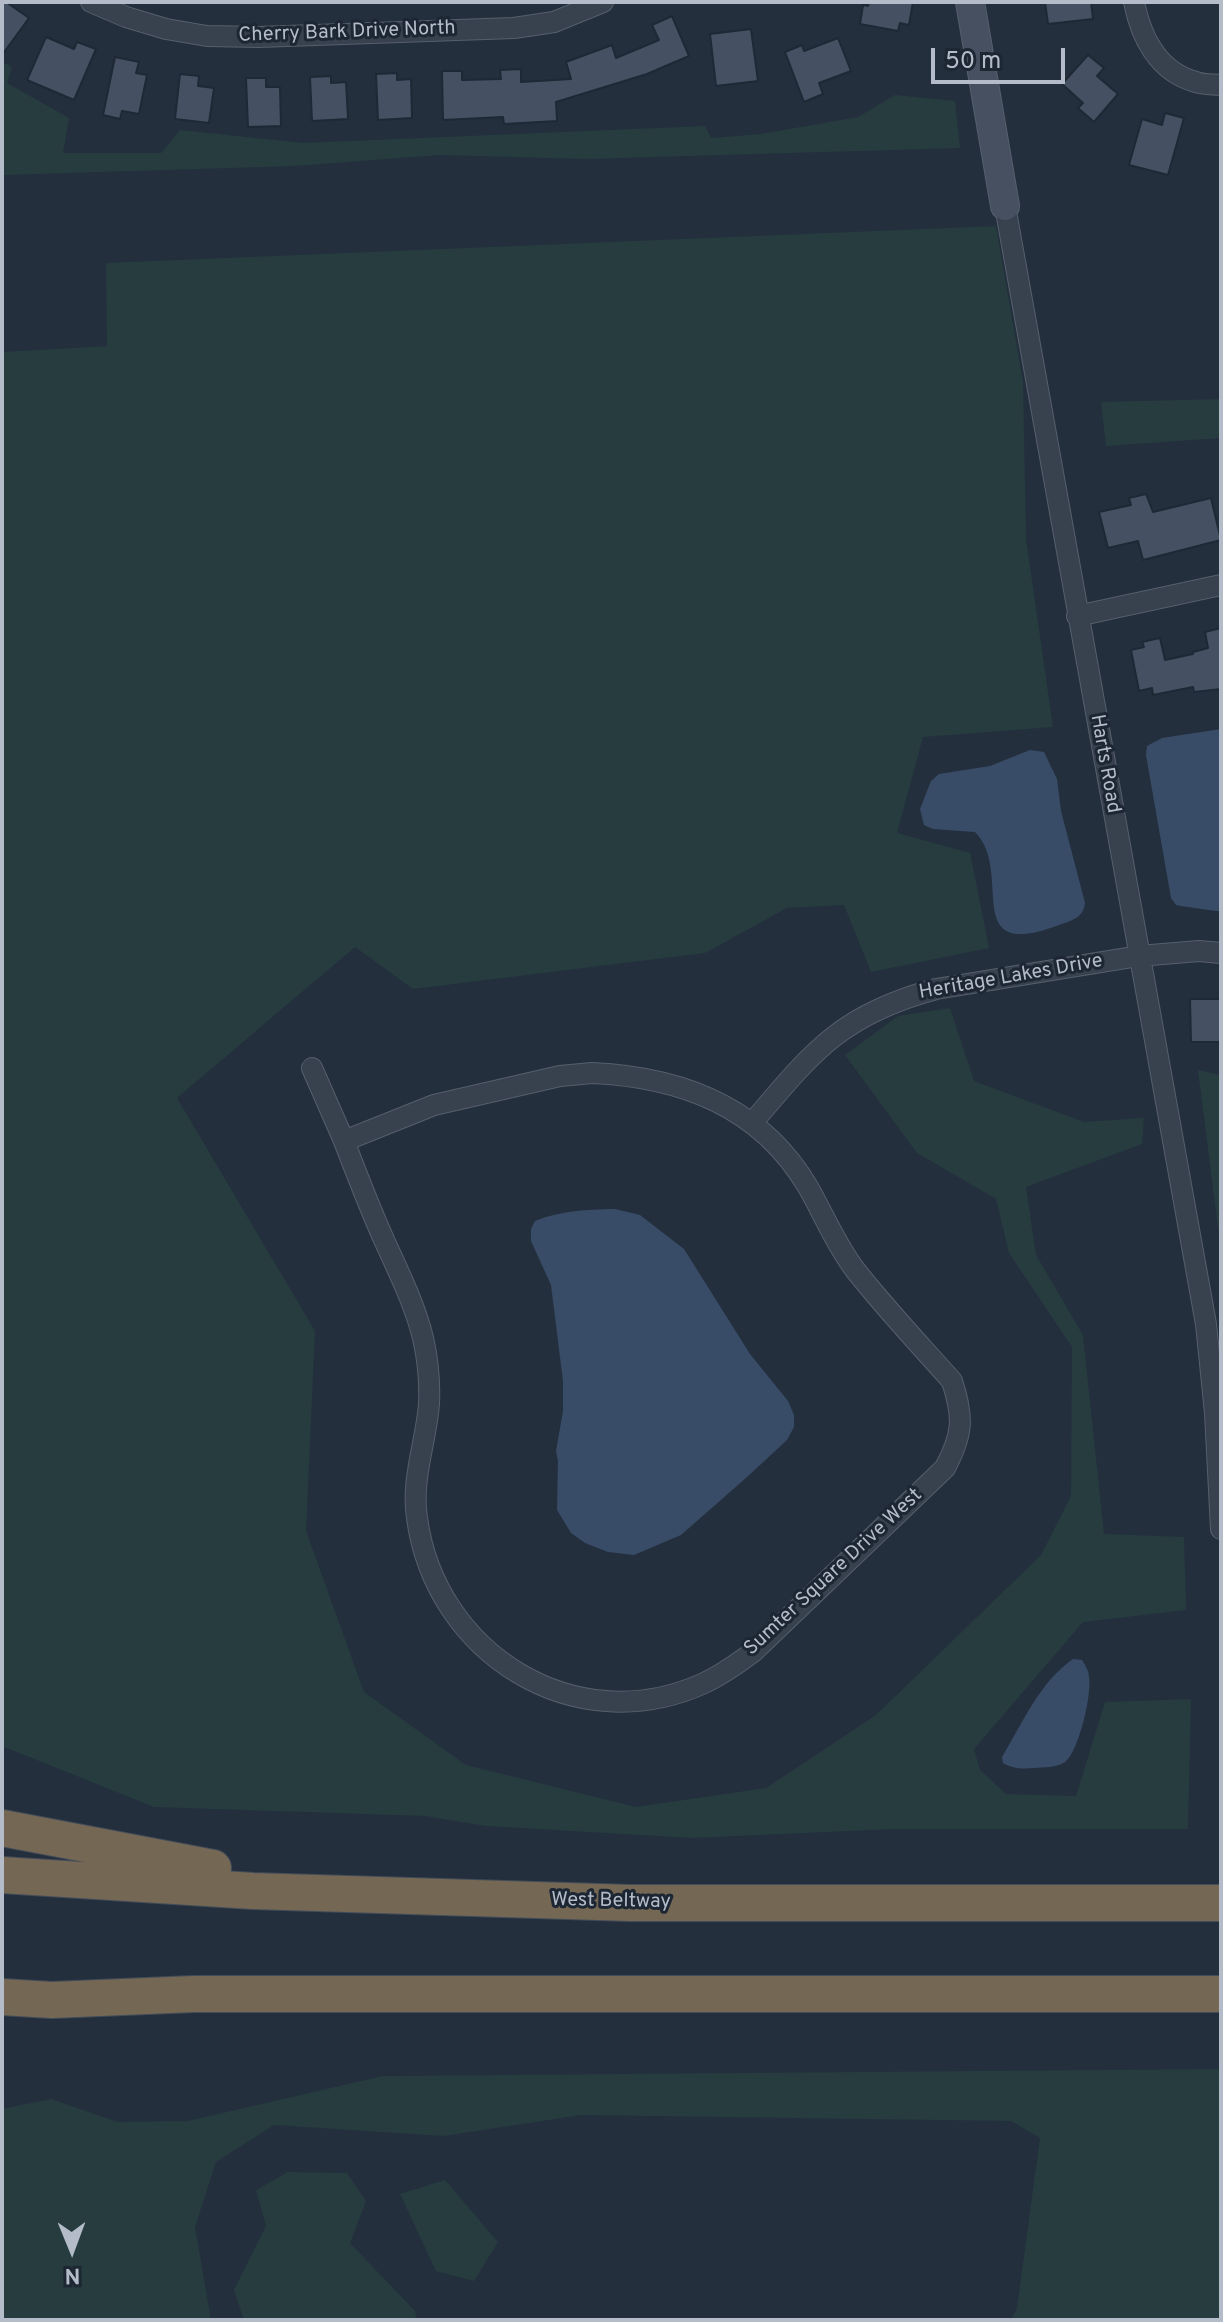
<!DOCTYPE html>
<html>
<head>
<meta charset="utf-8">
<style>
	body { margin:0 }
	#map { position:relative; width:1223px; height:2322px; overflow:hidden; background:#242f3e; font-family:Overpass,sans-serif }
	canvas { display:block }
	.frame { position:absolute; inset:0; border:4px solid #b4bcc9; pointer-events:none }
	.north { position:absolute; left:32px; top:2210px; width:80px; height:80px; -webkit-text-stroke:6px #1d2633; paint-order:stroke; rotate:179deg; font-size:22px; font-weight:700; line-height:32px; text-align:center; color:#b4bcc9 }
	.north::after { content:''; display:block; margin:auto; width:28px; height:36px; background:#b4bcc9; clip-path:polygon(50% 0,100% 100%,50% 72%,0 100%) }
	.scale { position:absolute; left:931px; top:48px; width:134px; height:36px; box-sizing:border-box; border:4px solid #b4bcc9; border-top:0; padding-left:10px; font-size:24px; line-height:28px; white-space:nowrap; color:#b4bcc9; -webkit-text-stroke:6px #1d2633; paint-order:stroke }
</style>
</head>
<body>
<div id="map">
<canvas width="1223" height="2322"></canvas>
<div class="frame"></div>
<div class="north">N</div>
<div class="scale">50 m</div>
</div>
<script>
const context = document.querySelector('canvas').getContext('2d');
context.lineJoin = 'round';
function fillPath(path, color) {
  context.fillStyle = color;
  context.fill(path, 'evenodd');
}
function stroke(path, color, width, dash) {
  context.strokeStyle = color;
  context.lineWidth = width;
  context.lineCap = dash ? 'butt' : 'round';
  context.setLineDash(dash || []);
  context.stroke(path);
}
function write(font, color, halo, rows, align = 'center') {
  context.font = font + ' Overpass,sans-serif';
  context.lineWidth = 6;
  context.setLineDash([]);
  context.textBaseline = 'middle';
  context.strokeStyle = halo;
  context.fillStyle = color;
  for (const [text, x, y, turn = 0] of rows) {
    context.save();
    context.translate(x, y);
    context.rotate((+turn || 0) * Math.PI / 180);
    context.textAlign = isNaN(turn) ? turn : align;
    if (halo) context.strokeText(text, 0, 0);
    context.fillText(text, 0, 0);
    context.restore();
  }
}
fillPath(new Path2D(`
	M 2,62 L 12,67 L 7,83 L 69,118 L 63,153 L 161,153 L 180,130 L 303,143 L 705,126 L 711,138 L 761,134 L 858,117 L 895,95 L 955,101 L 960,148 L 586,159 L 439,155 L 295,166 L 2,175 Z
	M 996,226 L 1023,382 L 1026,539 L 1053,727 L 923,737 L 897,833 L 970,853 L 989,948 L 871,972 L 844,905 L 787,908 L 705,953 L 413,989 L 355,947 L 177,1098 L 315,1331 L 306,1531 L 364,1692 L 466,1765 L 636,1807 L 766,1788 L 876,1715 L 1041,1555 L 1071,1496 L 1072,1347 L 1009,1253 L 996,1199 L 917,1153 L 845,1055 L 898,1016 L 950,1008 L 974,1081 L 1084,1122 L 1144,1118 L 1142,1144 L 1026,1187 L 1036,1255 L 1083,1335 L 1104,1534 L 1184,1537 L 1186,1610 L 1083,1622 L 974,1749 L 980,1770 L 1006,1794 L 1076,1796 L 1105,1702 L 1191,1699 L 1188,1829 L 893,1829 L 692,1838 L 486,1826 L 426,1816 L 154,1807 L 2,1746 L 2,352 L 107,346 L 106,263 Z
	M 1221,399 L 1221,438 L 1106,446 L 1101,402 Z
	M 1198,1070 L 1221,1075 L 1221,1243 L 1220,1243 Z
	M 1221,2069 L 1221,2320 L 1011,2320 L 1017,2308 L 1040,2138 L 1011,2121 L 581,2115 L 444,2136 L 274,2125 L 216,2162 L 195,2227 L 211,2320 L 2,2320 L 2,2109 L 51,2099 L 118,2122 L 188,2121 L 383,2076 Z
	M 288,2172 L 347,2173 L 366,2201 L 350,2243 L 415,2311 L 417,2320 L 244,2320 L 234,2290 L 266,2226 L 256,2190 Z
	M 445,2180 L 498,2242 L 474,2281 L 436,2271 L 400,2194 Z`), '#263c3f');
fillPath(new Path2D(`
	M 1221,729 L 1221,911 L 1216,911 L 1181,906 L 1176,905 L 1171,898 L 1146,755 L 1147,746 L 1162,738 Z
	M 1030,750 L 1044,752 L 1057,779 L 1061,811 L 1085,903 C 1083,918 1073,920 1059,925 C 958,963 1015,872 975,832 L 933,829 L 924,825 L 920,809 L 931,781 L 939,774 L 990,766 Z
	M 615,1209 L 640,1215 L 684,1249 L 750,1354 L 788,1401 L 794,1415 L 794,1427 L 787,1440 L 747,1477 L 681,1535 L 634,1555 L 608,1552 L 585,1543 L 571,1533 L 557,1510 L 558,1461 L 556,1451 L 563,1411 L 563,1381 L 551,1285 L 531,1241 L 531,1229 L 535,1221 C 562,1210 586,1210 615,1209 Z
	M 1073,1659 L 1082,1660 C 1085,1665 1089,1671 1089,1677 C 1092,1694 1079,1751 1065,1762 C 1056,1768 1044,1767 1034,1768 C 1023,1769 1013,1769 1003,1763 L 1002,1757 C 1023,1722 1040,1682 1073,1659 Z`), '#394c67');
const building = new Path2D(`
	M 2,2 L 6,2 L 29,18 L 2,55 Z
	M 869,2 L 913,2 L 909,25 L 900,23 L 898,31 L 860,24 L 863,5 L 868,6 Z
	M 1045,2 L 1091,2 L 1093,19 L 1048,24 Z
	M 672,16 L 689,56 L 647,74 L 556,102 L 557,121 L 504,124 L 503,117 L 443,120 L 442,71 L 462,71 L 462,80 L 501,79 L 500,70 L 521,69 L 521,82 L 571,79 L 566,62 L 612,45 L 616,58 L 659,40 L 652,25 Z
	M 751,29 L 758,81 L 716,86 L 710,34 Z
	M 46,37 L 74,49 L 77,42 L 96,49 L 74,100 L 27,80 Z
	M 838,38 L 851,71 L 819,83 L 823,94 L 804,102 L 785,52 L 802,45 L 804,51 Z
	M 1088,55 L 1104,68 L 1097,76 L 1118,94 L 1094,122 L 1078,108 L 1083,103 L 1062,84 Z
	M 115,57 L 139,62 L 136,73 L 147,75 L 139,114 L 122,111 L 120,119 L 103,115 Z
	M 397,73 L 397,80 L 411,79 L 412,118 L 378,120 L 376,74 Z
	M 180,74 L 199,76 L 198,86 L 214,88 L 209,123 L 175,119 Z
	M 331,76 L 331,83 L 346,82 L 348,119 L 312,121 L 310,77 Z
	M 246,78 L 266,78 L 266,87 L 280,87 L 281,126 L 248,127 Z
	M 1165,113 L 1184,118 L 1168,175 L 1129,165 L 1142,119 L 1162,125 Z
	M 1146,494 L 1153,512 L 1211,498 L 1221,540 L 1143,560 L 1138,541 L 1108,548 L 1099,512 L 1131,505 L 1129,498 Z
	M 1221,628 L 1221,689 L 1194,692 L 1193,687 L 1153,695 L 1152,688 L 1139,691 L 1131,650 L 1144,647 L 1142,642 L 1160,638 L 1165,660 L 1193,654 L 1193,652 L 1208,648 L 1205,632 Z
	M 1190,999 L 1221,999 L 1221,1042 L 1191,1042 Z`);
fillPath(building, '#455162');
stroke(building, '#1f2835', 2);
const street = new Path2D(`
	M 91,2 L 126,17 L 166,29 L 207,36 L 258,37 L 514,28 L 554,22 L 603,2
	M 1134,2 C 1141,37 1158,72 1196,82 C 1204,85 1213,84 1221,85
	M 1005,206 L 1206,1324 L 1215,1413 L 1221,1529
	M 1077,616 L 1221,585
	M 312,1068 L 344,1141
	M 592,1073 C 681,1077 760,1106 808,1187 C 824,1215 836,1245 856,1271 C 886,1309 920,1345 952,1381 C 964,1418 963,1434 945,1468 L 753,1652 C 737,1664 720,1676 702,1684 C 574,1741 435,1653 417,1518 C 411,1479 426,1443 429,1404 C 430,1382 428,1360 423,1338 C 415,1305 399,1273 385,1242 C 370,1209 357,1175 344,1141 L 434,1105 L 560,1076 Z
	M 753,1122 C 813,1051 842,1014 936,989 L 1139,956 L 1199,951 L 1221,953`);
const secondary = new Path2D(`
	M 970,2 L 1005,206`);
const highway = new Path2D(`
	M 2,1828 L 213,1868
	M 2,1875 L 253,1891 L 630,1903 L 1221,1903
	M 2,1997 L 52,2000 L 194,1994 L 1221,1994`);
stroke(street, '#565f6c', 22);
stroke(secondary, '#565f6c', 30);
stroke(highway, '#434c59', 38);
stroke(street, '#38414e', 20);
stroke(secondary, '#465061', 28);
stroke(highway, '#746855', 36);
write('20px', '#b4bcc9', '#1d2633', [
	["Cherry Bark Drive North",347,33,-2],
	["Harts Road",1104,764,80],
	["Heritage Lakes Drive",1011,978,-10],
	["Sumter Square Drive West",834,1573,-43],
	["West Beltway",611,1902,1]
]);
</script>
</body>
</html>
